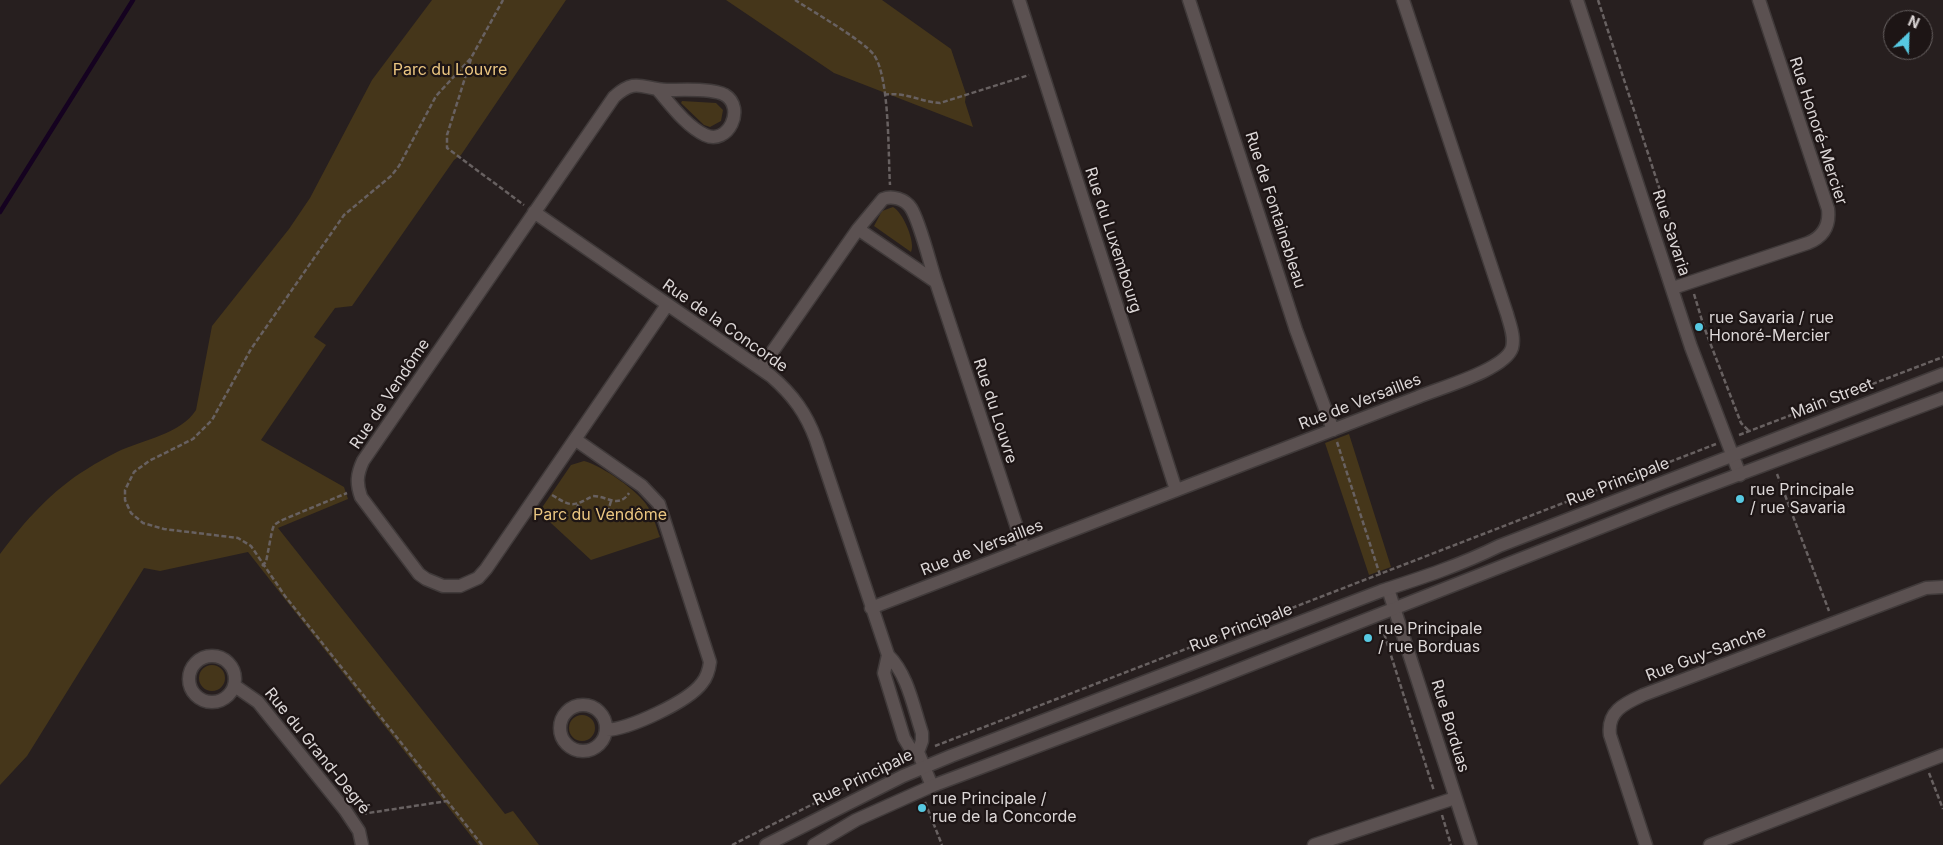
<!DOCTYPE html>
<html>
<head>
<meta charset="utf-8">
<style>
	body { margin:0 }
	#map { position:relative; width:1943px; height:845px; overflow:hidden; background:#271f1f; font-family:Inter,sans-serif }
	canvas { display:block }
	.north { position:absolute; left:1883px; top:10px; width:50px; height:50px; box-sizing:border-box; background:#1d1515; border:1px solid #696363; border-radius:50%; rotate:24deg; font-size:14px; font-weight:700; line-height:20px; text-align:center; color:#dcd7d7 }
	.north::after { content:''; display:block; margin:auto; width:18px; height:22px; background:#57c9e2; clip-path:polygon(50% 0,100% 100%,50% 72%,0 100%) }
</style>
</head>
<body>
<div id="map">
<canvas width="1943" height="845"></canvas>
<div class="north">N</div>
</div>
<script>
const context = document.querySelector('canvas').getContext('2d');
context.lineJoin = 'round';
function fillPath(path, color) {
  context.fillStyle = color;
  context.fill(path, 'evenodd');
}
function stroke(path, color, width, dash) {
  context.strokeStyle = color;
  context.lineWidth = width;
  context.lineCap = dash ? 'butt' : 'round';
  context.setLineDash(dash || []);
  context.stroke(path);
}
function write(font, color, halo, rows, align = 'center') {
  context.font = font + ' Inter,sans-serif';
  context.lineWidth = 4.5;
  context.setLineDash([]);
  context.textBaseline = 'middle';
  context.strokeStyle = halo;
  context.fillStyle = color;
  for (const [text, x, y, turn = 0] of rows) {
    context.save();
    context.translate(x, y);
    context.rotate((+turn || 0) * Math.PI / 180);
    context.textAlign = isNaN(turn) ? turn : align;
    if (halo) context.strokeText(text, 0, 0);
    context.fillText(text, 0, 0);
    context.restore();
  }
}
fillPath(new Path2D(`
	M 432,0 L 566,0 L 461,155 L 454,160 L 352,306 L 335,308 L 314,337 L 326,345 L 261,440 L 344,487 L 348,499 L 278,528 L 505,814 L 513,811 L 539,845 L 478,845 L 248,552 L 160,571 L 144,568 L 27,756 L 0,785 L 0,554 C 24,522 52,490 87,469 C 96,463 107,457 117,452 C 142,440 181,434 196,410 L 212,326 L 289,229 L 310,198 L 372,80 Z
	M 726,0 L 882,0 L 951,49 L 966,94 L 965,102 L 973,127 L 834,73 Z
	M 682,101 L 716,103 L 723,110 L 721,121 L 710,127 L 704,125 L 681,103 Z
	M 893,207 C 903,212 916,243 911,252 L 874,226 L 882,211 Z
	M 1349,434 L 1391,567 L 1369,575 L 1325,443 Z
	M 584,461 C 601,465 640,492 648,507 C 654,516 656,527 660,537 L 591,560 L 539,512 L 571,465 Z
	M199 678a13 13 0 1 1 26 0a13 13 0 1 1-26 0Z
	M569 728a13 13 0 1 1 26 0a13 13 0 1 1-26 0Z`), '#45361a');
stroke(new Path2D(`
	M 0,212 L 133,0`), '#150220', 4.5);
const street = new Path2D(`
	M 1019,0 L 1176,490
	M 1189,0 L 1296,330 L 1333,430
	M 1577,0 L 1691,347 L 1740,475
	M 658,90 C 671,105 686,126 705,135 C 728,146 746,108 725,95 C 713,88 682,90 667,90 C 642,89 636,77 614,97 L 363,461 C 357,474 356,483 361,497 L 419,574 L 426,579 L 443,586 L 460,586 L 478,578 L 486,569 L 667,305
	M 534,212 L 771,376 C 793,395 806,413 816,440 L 888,655 C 908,675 913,706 922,733 L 922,741 L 918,752 L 932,786
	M 858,229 L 883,199 C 892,195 905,199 911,208 C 920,222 930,264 936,282
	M 1673,288 L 1808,243 C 1823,237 1830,226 1828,209 L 1759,0
	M 761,368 L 858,229 L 936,282 L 1024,549
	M 576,440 L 642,486 L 659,504 L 710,662 C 709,670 707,677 702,683 C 688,702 629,729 606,730
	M 1388,589 L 1471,845
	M 871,608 L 1418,397 C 1439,388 1505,370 1512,348 C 1515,337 1510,325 1507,314 L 1403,0
	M 888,655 L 884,673 L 904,738 L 910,748 L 918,752
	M189 679a23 23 0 1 1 46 0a23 23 0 1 1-46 0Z
	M 235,686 L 258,702 L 345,810 L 359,831 L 362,845
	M560 728a23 23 0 1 1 46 0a23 23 0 1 1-46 0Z
	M 1314,845 L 1455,798
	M 1646,845 L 1610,735 C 1607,712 1623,704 1643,695 L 1926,588 L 1943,587
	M 1710,845 L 1943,755`);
const secondary = new Path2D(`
	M 766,845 L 903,776 L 951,756 L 1381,591 C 1421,578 1461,565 1499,546 L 1943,374
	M 814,845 L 856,820 L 932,786 L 1197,686 L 1668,501 L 1943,398`);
stroke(street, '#403a3a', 15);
stroke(secondary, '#403a3a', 15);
stroke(new Path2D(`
	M 795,0 C 812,11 864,41 874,55 C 890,78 888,155 890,185
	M 1598,0 L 1686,270
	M 471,59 L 447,135 L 447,148 L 524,205
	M 884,95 C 904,91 921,102 940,103 L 1029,75
	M 1694,294 L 1704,327 L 1741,423 L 1749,431
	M 1739,435 L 1943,357
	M 1337,442 L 1380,575
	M 1777,474 L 1829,611
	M 552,495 C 572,507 572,507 593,496 C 607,496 619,509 629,493
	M 611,501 L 608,511 L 611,518
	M 577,505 L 588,516 L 586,518
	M 262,566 L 266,562 L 272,531 L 274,525 L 280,521 L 347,493
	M 1382,627 L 1434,791
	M 935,746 L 1716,444
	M 1929,773 L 1943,809
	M 925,802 L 942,845
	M 362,814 L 447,801
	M 1442,815 L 1451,845
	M 482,845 L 285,596 L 251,546 L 238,538 L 164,529 L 143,523 L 131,513 L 125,500 L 125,490 L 134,472 L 149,461 L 193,439 L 212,420 L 251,349 L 312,261 L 344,215 L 391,176 L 399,166 L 436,96 L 471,58 L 503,0
	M 732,845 L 902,759`), '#686161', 2.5, [5, 2.5]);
stroke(street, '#5b5151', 12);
stroke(secondary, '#5b5151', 12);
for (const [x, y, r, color] of [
	[1699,327,5,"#57c9e2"],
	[1740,499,5,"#57c9e2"],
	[1368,638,5,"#57c9e2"],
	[922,808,5,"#57c9e2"]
]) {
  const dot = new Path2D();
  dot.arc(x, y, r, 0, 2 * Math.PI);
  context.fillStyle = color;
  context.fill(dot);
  stroke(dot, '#1d1515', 2);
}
write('16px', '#ebc681', '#1d1515', [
	["Parc du Louvre",450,70],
	["Parc du Vendôme",600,515]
]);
write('16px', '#dcd7d7', '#1d1515', [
	["Rue Honoré-Mercier",1818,131,72],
	["Rue de Fontainebleau",1275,210,72],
	["Rue Savaria",1671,233,72],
	["Rue du Luxembourg",1113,240,72],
	["Rue de la Concorde",725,326,35],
	["Rue de Vendôme",390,394,-56],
	["Main Street",1832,399,-21],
	["Rue de Versailles",1360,402,-21],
	["Rue du Louvre",995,411,72],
	["Rue Principale",1618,482,-21],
	["Rue de Versailles",982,548,-21],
	["Rue Principale",1241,628,-21],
	["Rue Guy-Sanche",1706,654,-21],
	["Rue Borduas",1450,726,73],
	["Rue du Grand-Degré",317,751,51],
	["Rue Principale",863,778,-26]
]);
write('16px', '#dcd7d7', '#1d1515', [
	["rue Savaria / rue",1709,318],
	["Honoré-Mercier",1709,336],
	["rue Principale",1750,490],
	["/ rue Savaria",1750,508],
	["rue Principale",1378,629],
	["/ rue Borduas",1378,647],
	["rue Principale /",932,799],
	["rue de la Concorde",932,817]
], 'left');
</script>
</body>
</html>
